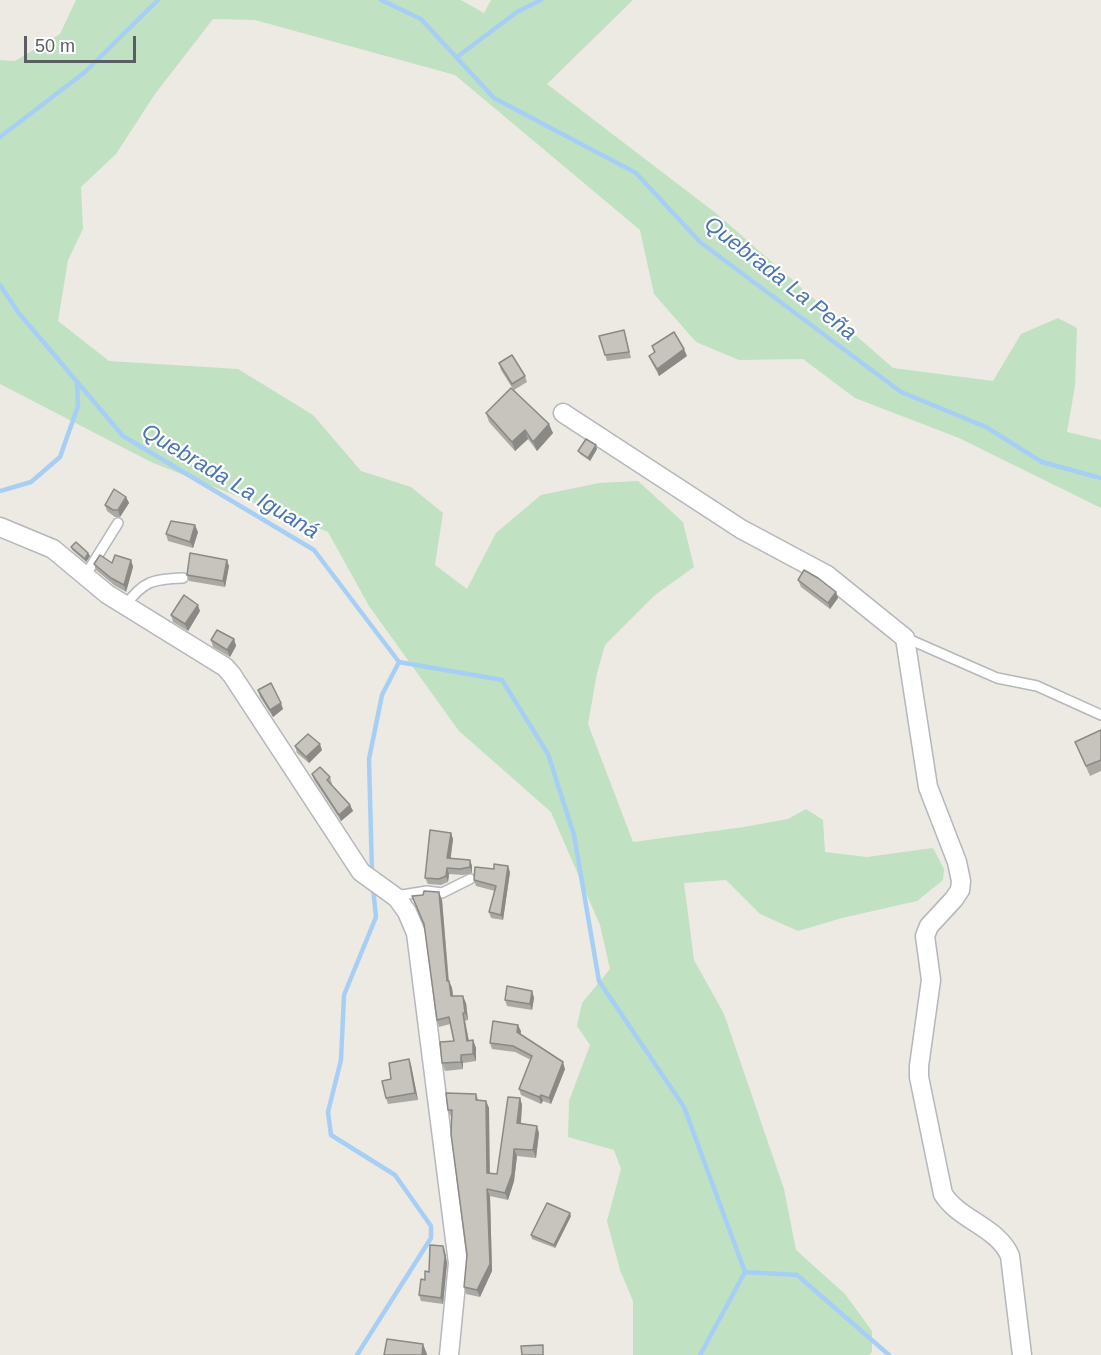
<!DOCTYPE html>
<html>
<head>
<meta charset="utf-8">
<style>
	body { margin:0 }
	#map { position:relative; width:1101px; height:1355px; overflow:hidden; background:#eceae2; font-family:Helvetica,sans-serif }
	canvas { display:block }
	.scale { position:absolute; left:24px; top:36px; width:112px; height:27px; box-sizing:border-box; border:3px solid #5a5d61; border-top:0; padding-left:8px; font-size:18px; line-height:21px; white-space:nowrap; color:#5a5d61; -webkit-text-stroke:4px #fff; paint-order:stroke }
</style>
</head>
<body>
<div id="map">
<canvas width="1101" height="1355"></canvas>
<div class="scale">50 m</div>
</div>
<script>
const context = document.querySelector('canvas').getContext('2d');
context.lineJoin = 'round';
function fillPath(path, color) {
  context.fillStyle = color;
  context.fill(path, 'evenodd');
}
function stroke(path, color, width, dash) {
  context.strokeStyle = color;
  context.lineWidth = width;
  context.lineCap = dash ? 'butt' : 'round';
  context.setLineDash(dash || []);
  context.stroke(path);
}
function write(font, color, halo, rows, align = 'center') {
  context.font = font + ' Helvetica,sans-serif';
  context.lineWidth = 4.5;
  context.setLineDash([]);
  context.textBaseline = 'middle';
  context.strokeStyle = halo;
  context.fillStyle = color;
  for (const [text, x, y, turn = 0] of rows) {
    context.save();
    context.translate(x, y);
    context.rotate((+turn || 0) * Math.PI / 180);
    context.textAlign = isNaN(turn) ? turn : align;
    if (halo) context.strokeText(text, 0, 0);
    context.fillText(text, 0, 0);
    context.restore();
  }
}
fillPath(new Path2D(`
	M 76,0 L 461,0 L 484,13 L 491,0 L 633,0 L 547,84 L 717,214 L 893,368 L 993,381 L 1021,334 L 1058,318 L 1077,328 L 1075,386 L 1067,432 L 1101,440 L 1101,508 L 959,438 L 855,398 L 803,359 L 739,360 L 696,342 L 654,294 L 640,230 L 455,75 L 255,20 L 213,19 L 155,94 L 116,154 L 81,187 L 83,229 L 68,260 L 58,321 L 109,361 L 238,369 L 313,415 L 361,471 L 411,487 L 443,513 L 435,565 L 467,589 L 496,533 L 541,495 L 599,483 L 638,481 L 683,522 L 694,567 L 655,595 L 605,645 L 597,673 L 588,724 L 633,842 L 744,827 L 788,819 L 806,809 L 823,820 L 825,852 L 867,857 L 933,848 L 944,869 L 943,880 L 917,901 L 842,918 L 798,931 L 760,914 L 726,880 L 684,883 L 694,960 L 724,1014 L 784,1189 L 796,1250 L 845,1294 L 872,1331 L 872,1352 L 869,1355 L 633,1355 L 633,1301 L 620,1270 L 607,1221 L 621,1169 L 614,1150 L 568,1137 L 569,1101 L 590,1045 L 577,1026 L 582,1003 L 610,969 L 600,925 L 551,812 L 459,731 L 369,606 L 328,532 L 151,462 L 0,384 L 0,60 L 15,61 L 60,34 Z`), '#c0e1c2');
stroke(new Path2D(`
	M 381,0 L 421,19 L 494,98 L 636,173 L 700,242 L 901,392 L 986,427 L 1042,462 L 1101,478
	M 457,57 L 517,12 L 541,0
	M 0,137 L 85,72 L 158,0
	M 0,285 L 18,312 L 123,436 L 314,550 L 399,662 L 502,680 L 548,754 L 574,835 L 599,981 L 684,1107 L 745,1272 L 797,1275 L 889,1355
	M 0,491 L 31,482 L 60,457 L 78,406 L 77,383
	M 372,874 L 369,759 L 382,695 L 399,662
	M 357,1355 L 431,1238 L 431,1226 L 395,1175 L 331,1135 L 328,1112 L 341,1060 L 344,995 L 376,917 L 373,888
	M 700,1355 L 745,1272`), '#a7cff6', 4.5);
const service = new Path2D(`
	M 85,576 L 118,523
	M 125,606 C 143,581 153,579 183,578
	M 906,638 L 997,678 L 1037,686 L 1101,715
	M 396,896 L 427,891 L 442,893 L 470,879`);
const minor = new Path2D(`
	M 563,413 L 741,529 L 827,575 L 905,638 L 928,787 L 957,862 L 961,881 L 960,890 L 954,899 L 929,926 L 925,936 L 931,980 L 919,1066 L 919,1077 L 943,1194 C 959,1220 998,1227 1010,1256 L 1022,1355
	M 0,527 L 53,549 L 107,594 L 225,667 L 232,675 L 361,872 L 397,898 L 407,912 L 416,933 L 458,1263 L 449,1355`);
stroke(service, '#b4b7bb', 12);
stroke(minor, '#b4b7bb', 21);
stroke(service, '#fff', 9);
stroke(minor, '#fff', 18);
fillPath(new Path2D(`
	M 599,336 L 626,337 L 631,358 L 607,361 Z
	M 652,346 L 687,356 L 659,376 L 652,363 L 649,356 L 654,353 Z
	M 499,363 L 525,376 L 527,382 L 514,390 L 553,433 L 537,451 L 528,439 L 515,451 L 489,422 L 486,413 L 513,389 L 501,370 Z
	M 597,449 L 590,461 L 580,454 L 578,451 Z
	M 126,497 L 129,503 L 120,517 L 115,517 L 107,511 L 105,505 Z
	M 198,532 L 193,548 L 168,541 L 166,534 Z
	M 71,547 L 88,553 L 90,556 L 86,562 L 72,550 Z
	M 131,560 L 133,567 L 126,592 L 114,585 L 96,570 L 94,564 Z
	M 229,566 L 225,587 L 189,581 L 187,575 Z
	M 798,580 L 836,592 L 838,598 L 830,609 L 801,587 Z
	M 200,611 L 188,631 L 173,622 L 171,615 Z
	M 234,639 L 236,646 L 230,657 L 213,647 L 211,640 Z
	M 258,690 L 283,709 L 273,717 L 260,697 Z
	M 1101,730 L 1101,771 L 1090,776 L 1075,742 Z
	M 295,746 L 322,750 L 309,763 L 297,753 Z
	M 312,774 L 330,777 L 332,784 L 331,784 L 350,805 L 353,811 L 341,821 L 314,780 Z
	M 451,833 L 453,839 L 450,858 L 470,860 L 472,866 L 472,873 L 463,875 L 449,874 L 448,882 L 441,885 L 428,884 L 425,878 Z
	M 510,872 L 503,920 L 491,918 L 489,912 L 495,891 L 476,886 L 474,880 Z
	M 412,896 L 442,900 L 449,981 L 452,988 L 453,996 L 466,1003 L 468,1020 L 465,1021 L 469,1041 L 473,1040 L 476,1048 L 476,1061 L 463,1063 L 463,1069 L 445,1071 L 442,1063 L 454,1041 L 450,1024 L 439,1027 L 437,1020 L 425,926 Z
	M 532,991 L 534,998 L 532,1010 L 507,1006 L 505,1000 Z
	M 521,1031 L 520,1034 L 565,1069 L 551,1104 L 543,1101 L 541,1104 L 521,1095 L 519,1089 L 531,1060 L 515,1052 L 492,1049 L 490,1043 Z
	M 411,1065 L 418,1100 L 388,1104 L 386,1098 L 391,1079 Z
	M 476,1094 L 479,1101 L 486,1101 L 489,1108 L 489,1173 L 497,1174 L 520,1098 L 522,1105 L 521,1124 L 539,1133 L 536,1158 L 517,1156 L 514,1181 L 508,1200 L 490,1196 L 492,1271 L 480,1297 L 466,1294 L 464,1287 L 467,1255 L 452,1117 L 451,1117 L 448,1110 Z
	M 571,1216 L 555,1248 L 532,1239 L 531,1235 Z
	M 445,1252 L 447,1263 L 443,1304 L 421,1301 L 419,1295 L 425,1280 L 429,1272 Z`), '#aba9a3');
fillPath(new Path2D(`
	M 684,349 L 687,356 L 659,376 L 657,369 Z
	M 549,424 L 553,433 L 537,451 L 533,442 Z
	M 525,430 L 528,439 L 515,451 L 512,442 Z
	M 596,445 L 597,449 L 590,461 L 588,458 Z
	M 126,497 L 129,503 L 120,517 L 118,510 Z
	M 195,525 L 198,532 L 193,548 L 190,542 Z
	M 88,553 L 90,556 L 86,562 L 85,559 Z
	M 131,560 L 133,567 L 126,592 L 124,585 Z
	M 227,560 L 229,566 L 225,587 L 223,581 Z
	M 836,592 L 838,598 L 830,609 L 828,603 Z
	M 198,605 L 200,611 L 188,631 L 185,624 Z
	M 234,639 L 236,646 L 230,657 L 227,650 Z
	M 281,703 L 283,709 L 273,717 L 270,710 Z
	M 320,744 L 322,750 L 309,763 L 306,757 Z
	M 350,805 L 353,811 L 341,821 L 339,815 Z
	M 451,833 L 453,839 L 450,864 L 447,858 Z
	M 470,860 L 472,866 L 472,873 L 470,867 Z
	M 508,866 L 510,872 L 503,920 L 501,915 Z
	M 447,868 L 449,874 L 448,882 L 446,876 Z
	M 439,892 L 442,900 L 449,988 L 447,981 Z
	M 449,981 L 452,988 L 454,1004 L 451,996 Z
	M 532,991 L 534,998 L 532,1010 L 530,1004 Z
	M 463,996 L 466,1003 L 468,1020 L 465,1013 Z
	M 463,1013 L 465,1021 L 470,1048 L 467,1041 Z
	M 518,1025 L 521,1031 L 520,1039 L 517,1032 Z
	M 473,1040 L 476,1048 L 476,1061 L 473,1054 Z
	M 461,1055 L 463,1063 L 463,1069 L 461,1062 Z
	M 409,1059 L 411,1065 L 418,1100 L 415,1093 Z
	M 563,1062 L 565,1069 L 551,1104 L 549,1098 Z
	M 541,1095 L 543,1101 L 541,1104 L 539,1097 Z
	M 520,1098 L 522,1105 L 520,1131 L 517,1123 Z
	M 486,1101 L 489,1108 L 490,1180 L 487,1173 Z
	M 537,1126 L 539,1133 L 536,1158 L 533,1150 Z
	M 514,1149 L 517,1156 L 514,1181 L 508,1200 L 505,1193 Z
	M 487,1189 L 490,1196 L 492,1271 L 480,1297 L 477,1290 Z
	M 570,1213 L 571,1216 L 555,1248 L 554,1245 Z
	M 443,1246 L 445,1252 L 447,1263 L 443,1304 L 441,1298 Z
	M 423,1344 L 427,1354 L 427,1355 L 422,1355 Z`), '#8b8985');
const building = new Path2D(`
	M 624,330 L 629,352 L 605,355 L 599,336 Z
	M 674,332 L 684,349 L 657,369 L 649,356 L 655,352 L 652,346 Z
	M 512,355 L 525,376 L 512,384 L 499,363 Z
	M 511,388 L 549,424 L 533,442 L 525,430 L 512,442 L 486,413 Z
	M 586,439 L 596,445 L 588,458 L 578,451 Z
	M 114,489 L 126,497 L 118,510 L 113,510 L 105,505 Z
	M 171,521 L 195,525 L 190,542 L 166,534 Z
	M 76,542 L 88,553 L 85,559 L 71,547 Z
	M 190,553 L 227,560 L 223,581 L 187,575 Z
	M 100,555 L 112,563 L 115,555 L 131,560 L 124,585 L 111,578 L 94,564 Z
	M 804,570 L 818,578 L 836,592 L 828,603 L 798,580 Z
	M 184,595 L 198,605 L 185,624 L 171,615 Z
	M 217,630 L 234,639 L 227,650 L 211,640 Z
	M 271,683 L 281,703 L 270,710 L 258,690 Z
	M 1101,730 L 1101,760 L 1086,766 L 1075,742 Z
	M 308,734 L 320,744 L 306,757 L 295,746 Z
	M 320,767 L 330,777 L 327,780 L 350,805 L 339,815 L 312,774 Z
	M 430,830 L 451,833 L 447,858 L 470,860 L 470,867 L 460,869 L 447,868 L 446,876 L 439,879 L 425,878 Z
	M 494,864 L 508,866 L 501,915 L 489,912 L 496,886 L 474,880 L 475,867 L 494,869 Z
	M 424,891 L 439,892 L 447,981 L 449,981 L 451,996 L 463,996 L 465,1013 L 463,1013 L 467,1041 L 473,1040 L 473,1054 L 461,1055 L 461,1062 L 442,1063 L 440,1042 L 454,1041 L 449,1017 L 437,1020 L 424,924 L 412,896 L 423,895 Z
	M 507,986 L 532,991 L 530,1004 L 505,1000 Z
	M 493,1021 L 518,1025 L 517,1032 L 563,1062 L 549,1098 L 541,1095 L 539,1097 L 519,1089 L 532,1056 L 513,1046 L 490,1043 Z
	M 409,1059 L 415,1093 L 386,1098 L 382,1081 L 391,1079 L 389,1063 Z
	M 446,1093 L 476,1094 L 476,1100 L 486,1101 L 487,1173 L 497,1174 L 508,1097 L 520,1098 L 517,1123 L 537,1126 L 533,1150 L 514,1149 L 512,1174 L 505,1193 L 487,1189 L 490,1264 L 477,1290 L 464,1287 L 467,1255 L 451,1134 L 452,1110 L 448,1110 Z
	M 547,1203 L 570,1213 L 554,1245 L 531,1235 Z
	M 430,1245 L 443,1246 L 445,1257 L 441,1298 L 419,1295 L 421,1279 L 425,1280 L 425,1271 L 429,1272 Z
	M 387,1339 L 423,1344 L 422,1355 L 384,1355 Z
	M 543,1345 L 543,1355 L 522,1355 L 521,1346 Z`);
fillPath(building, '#c7c4be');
stroke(building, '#8b8985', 1.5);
write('italic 22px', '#4a75af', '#fff', [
	["Quebrada La Peña",780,279,38],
	["Quebrada La Iguaná",230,482,31]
]);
</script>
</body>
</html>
